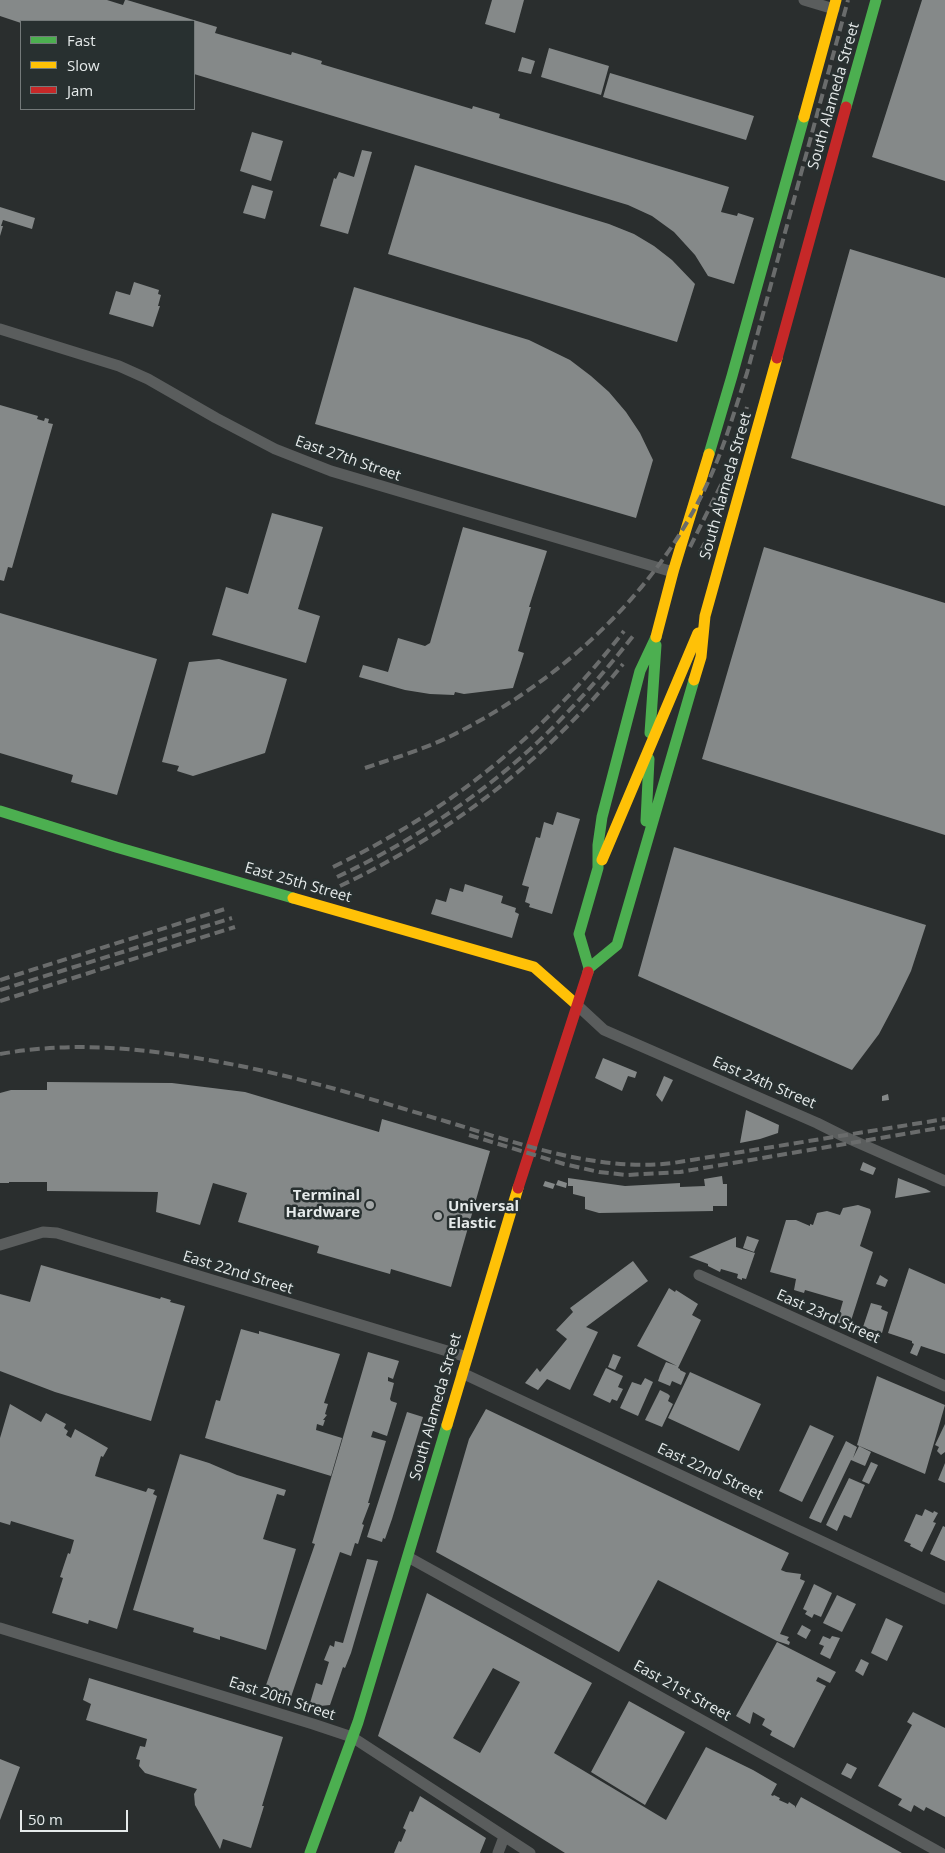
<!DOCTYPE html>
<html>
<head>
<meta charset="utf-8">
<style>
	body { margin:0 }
	#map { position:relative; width:945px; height:1853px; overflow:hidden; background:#2a2e2e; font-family:"Open Sans",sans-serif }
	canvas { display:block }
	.legend { position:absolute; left:20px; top:20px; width:175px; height:90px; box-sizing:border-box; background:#283030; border:1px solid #747a7a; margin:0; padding:6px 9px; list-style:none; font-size:15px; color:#e5eaea }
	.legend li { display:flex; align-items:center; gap:10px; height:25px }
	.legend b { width:25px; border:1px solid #747a7a }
	.scale { position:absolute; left:20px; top:1810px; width:108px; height:22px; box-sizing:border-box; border:2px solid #e5eaea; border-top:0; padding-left:6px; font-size:15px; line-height:18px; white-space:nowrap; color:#e5eaea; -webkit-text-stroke:4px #283030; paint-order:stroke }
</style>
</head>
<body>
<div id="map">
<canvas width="945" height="1853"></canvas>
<ul class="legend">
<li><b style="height:6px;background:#4caf50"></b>Fast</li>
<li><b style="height:6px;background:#ffc107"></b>Slow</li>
<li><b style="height:6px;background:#c62828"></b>Jam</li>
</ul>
<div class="scale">50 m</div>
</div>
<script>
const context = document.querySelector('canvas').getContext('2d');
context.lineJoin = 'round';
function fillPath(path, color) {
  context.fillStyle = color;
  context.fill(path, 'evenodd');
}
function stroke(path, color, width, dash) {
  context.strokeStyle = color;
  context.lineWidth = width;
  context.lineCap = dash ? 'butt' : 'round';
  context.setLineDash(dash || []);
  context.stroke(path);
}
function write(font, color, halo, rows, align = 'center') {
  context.font = font + ' "Open Sans",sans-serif';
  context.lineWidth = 5;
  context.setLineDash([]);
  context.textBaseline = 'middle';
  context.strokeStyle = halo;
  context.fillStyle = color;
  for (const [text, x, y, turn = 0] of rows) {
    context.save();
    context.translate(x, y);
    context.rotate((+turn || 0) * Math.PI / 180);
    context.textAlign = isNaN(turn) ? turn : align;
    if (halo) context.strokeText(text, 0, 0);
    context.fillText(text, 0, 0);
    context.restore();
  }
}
fillPath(new Path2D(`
	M 0,0 L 107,0 L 123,5 L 125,0 L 127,0 L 217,27 L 215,33 L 291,55 L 292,52 L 322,61 L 321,64 L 472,109 L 473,106 L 500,114 L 499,118 L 729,187 L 721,212 L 737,216 L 738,213 L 754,218 L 734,284 L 708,276 L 695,255 L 674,232 L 652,216 L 628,205 L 194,74 L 194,21 L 21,23 L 0,16 Z
	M 492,0 L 524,0 L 515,33 L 485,24 Z
	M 922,0 L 945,0 L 945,181 L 872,157 Z
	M 549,48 L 609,66 L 601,95 L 541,77 Z
	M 522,57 L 535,61 L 531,74 L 518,71 Z
	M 610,73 L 754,116 L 746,140 L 603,97 Z
	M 252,132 L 283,141 L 271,181 L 240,171 Z
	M 362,150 L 372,152 L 348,234 L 320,226 L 334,178 L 336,179 L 339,172 L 354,177 Z
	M 415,165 L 609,224 L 634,234 L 654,246 L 672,260 L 695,284 L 677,342 L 388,254 Z
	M 252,185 L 273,191 L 265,219 L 243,213 Z
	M 0,207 L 35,218 L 32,229 L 3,220 L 1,226 L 3,226 L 0,236 Z
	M 850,249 L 945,278 L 945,506 L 791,458 Z
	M 134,282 L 159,290 L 158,294 L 161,295 L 158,306 L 160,306 L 153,327 L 109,314 L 116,291 L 130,295 Z
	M 354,287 L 529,340 L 570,360 L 591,376 L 609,392 L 626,412 L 640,433 L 653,460 L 636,518 L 315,424 Z
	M 0,405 L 38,416 L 37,419 L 44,421 L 45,418 L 49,419 L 48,423 L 53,424 L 12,568 L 8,567 L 4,581 L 0,580 Z
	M 272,513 L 323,527 L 298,609 L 320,616 L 306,663 L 212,635 L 226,587 L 248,594 Z
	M 463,527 L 547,551 L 529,607 L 531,607 L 518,651 L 524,653 L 513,688 L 464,694 L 455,692 L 454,695 L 430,694 L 405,690 L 359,677 L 363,665 L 388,672 L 398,638 L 425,646 L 430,643 Z
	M 764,547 L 945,603 L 945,835 L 702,759 Z
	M 0,613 L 157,659 L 117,795 L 71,782 L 73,775 L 0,753 Z
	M 219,659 L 287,679 L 265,753 L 193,776 L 177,771 L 179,766 L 162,762 L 189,662 Z
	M 557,812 L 580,819 L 552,914 L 529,907 L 530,904 L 525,902 L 529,887 L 522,885 L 536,837 L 540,838 L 544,822 L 553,825 Z
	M 674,847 L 926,925 L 911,971 L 897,1000 L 879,1034 L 852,1070 L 638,976 Z
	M 465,884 L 503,896 L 501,903 L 516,908 L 515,912 L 519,914 L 512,938 L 431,914 L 436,899 L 446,902 L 450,888 L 463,892 Z
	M 603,1058 L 637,1072 L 635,1078 L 628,1076 L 622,1091 L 595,1078 Z
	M 664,1076 L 673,1080 L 662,1102 L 656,1095 Z
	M 47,1082 L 172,1083 L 245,1092 L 379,1132 L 382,1119 L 490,1151 L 451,1287 L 391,1269 L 390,1274 L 317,1253 L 319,1246 L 238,1222 L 247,1193 L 213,1183 L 200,1225 L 156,1212 L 158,1192 L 47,1191 L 47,1182 L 9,1182 L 9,1183 L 0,1183 L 0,1093 L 11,1090 L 47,1090 Z
	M 888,1094 L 889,1100 L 882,1101 L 882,1096 Z
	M 746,1110 L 779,1125 L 778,1133 L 760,1139 L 740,1143 Z
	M 863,1162 L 876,1168 L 873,1175 L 860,1170 Z
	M 722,1176 L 723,1184 L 727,1184 L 727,1206 L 713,1206 L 713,1211 L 599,1213 L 585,1209 L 585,1197 L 573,1194 L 573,1186 L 568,1186 L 568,1178 L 625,1186 L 680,1183 L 680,1187 L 705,1186 L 704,1179 Z
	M 898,1178 L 926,1189 L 931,1192 L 895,1198 Z
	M 558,1180 L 567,1183 L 566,1188 L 556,1185 Z
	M 545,1181 L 555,1184 L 553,1189 L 543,1186 Z
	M 858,1205 L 870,1209 L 871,1212 L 860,1246 L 873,1252 L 849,1327 L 837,1322 L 843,1301 L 805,1290 L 804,1293 L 794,1290 L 796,1279 L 770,1272 L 786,1220 L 796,1220 L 810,1226 L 810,1224 L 813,1225 L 817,1213 L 827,1211 L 840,1215 L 843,1208 Z
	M 747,1236 L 759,1240 L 754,1252 L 743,1248 Z
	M 736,1237 L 736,1247 L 755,1253 L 746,1279 L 742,1278 L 742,1280 L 737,1278 L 738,1274 L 721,1269 L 720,1272 L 708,1266 L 708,1264 L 689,1257 Z
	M 633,1261 L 648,1281 L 586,1327 L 598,1332 L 570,1390 L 547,1379 L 538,1390 L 525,1383 L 537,1368 L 540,1372 L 567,1339 L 556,1330 L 573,1312 L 570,1308 Z
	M 41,1265 L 160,1299 L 161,1297 L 171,1300 L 170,1302 L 185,1306 L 151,1421 L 55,1392 L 0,1371 L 0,1294 L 30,1302 Z
	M 909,1268 L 945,1284 L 945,1354 L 921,1346 L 917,1356 L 910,1353 L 914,1344 L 912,1343 L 912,1341 L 888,1333 Z
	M 880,1275 L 888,1280 L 885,1287 L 876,1284 Z
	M 669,1288 L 675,1292 L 676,1290 L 698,1304 L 692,1315 L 701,1320 L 678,1368 L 680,1369 L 680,1370 L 686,1373 L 681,1385 L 672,1381 L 670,1386 L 658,1381 L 660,1375 L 666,1362 L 677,1366 L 637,1346 Z
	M 871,1303 L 882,1306 L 881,1309 L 888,1312 L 882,1333 L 863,1327 Z
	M 241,1329 L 259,1334 L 259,1331 L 340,1354 L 324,1403 L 328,1404 L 325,1414 L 327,1415 L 323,1420 L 325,1420 L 323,1426 L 317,1424 L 316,1430 L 342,1438 L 331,1476 L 205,1438 L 216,1400 L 220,1401 Z
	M 368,1352 L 399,1361 L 393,1379 L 388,1377 L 388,1381 L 394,1383 L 390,1399 L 391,1401 L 397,1403 L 387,1436 L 373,1431 L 371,1437 L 386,1441 L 368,1503 L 370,1503 L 362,1524 L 364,1525 L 358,1544 L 355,1543 L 351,1556 L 340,1552 L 291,1697 L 265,1688 L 315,1544 L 312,1543 Z
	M 613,1354 L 621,1357 L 615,1370 L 608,1367 Z
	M 606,1368 L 623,1376 L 618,1387 L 623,1389 L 617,1401 L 612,1399 L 610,1403 L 593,1395 Z
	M 690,1372 L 761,1404 L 739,1451 L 668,1418 Z
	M 877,1376 L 945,1405 L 925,1474 L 857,1445 Z
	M 645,1378 L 653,1382 L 638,1416 L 620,1408 L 632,1382 L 641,1385 Z
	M 660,1390 L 668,1394 L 670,1396 L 668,1401 L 673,1404 L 662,1427 L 645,1420 Z
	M 10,1404 L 41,1422 L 46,1413 L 66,1424 L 64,1428 L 68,1431 L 66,1435 L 71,1438 L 75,1429 L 108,1448 L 103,1457 L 101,1456 L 95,1476 L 146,1492 L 148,1488 L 155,1490 L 153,1494 L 157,1496 L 117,1629 L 89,1620 L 88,1624 L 52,1613 L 63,1578 L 60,1577 L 68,1553 L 70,1554 L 74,1540 L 11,1521 L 10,1525 L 0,1522 L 0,1438 Z
	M 486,1409 L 789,1553 L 781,1570 L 786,1572 L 801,1574 L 800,1579 L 805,1581 L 780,1634 L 789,1637 L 787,1640 L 790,1642 L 789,1645 L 777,1641 L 658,1580 L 619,1652 L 436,1552 L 469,1439 Z
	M 407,1412 L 423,1417 L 392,1519 L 385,1539 L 383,1538 L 382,1542 L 367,1537 Z
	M 945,1424 L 945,1452 L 941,1455 L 937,1451 L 939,1447 L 935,1445 Z
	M 810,1425 L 834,1436 L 802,1502 L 779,1491 Z
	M 846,1441 L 857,1447 L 853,1458 L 859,1446 L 871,1452 L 865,1466 L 851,1460 L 821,1523 L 809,1518 Z
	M 180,1454 L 209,1463 L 237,1475 L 286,1490 L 284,1496 L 277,1494 L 263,1539 L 296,1549 L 266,1650 L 220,1636 L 220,1640 L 193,1632 L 194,1628 L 133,1610 Z
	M 871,1462 L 878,1465 L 869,1484 L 862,1481 Z
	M 945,1463 L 945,1483 L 938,1480 Z
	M 849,1478 L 865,1485 L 851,1518 L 844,1515 L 837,1531 L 826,1525 Z
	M 925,1509 L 933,1513 L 934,1511 L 938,1513 L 933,1522 L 936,1523 L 922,1552 L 910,1546 L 911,1544 L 904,1541 L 916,1514 L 922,1516 Z
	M 943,1526 L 945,1527 L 945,1561 L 930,1554 Z
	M 367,1559 L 378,1561 L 351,1653 L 345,1668 L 343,1667 L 330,1705 L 320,1706 L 310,1703 L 316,1683 L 322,1685 L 329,1662 L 324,1660 L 330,1645 L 334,1647 L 335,1641 L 343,1643 Z
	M 814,1584 L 832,1593 L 821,1617 L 814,1614 L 812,1618 L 805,1614 L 807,1611 L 803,1609 Z
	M 427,1593 L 592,1683 L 554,1753 L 666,1820 L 706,1747 L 753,1770 L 777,1784 L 771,1795 L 773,1796 L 774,1795 L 780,1798 L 779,1800 L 788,1804 L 789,1802 L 795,1806 L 795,1808 L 801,1797 L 902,1853 L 565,1853 L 378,1736 ZM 493,1668 L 520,1682 L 480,1753 L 453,1738 Z
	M 837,1595 L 856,1604 L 842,1632 L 823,1623 Z
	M 886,1618 L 903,1626 L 887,1661 L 871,1653 Z
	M 802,1625 L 811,1630 L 806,1639 L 797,1634 Z
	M 823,1636 L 830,1639 L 832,1636 L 840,1638 L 830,1659 L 820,1654 L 824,1646 L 819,1644 Z
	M 777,1642 L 836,1672 L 830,1683 L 818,1677 L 816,1681 L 826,1686 L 794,1748 L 770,1735 L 772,1731 L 762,1725 L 765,1719 L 753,1712 L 750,1724 L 736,1716 Z
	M 861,1659 L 869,1663 L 863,1676 L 855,1671 Z
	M 89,1678 L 283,1737 L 262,1806 L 264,1806 L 251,1848 L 223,1839 L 220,1849 L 195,1805 L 194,1794 L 197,1789 L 145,1773 L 139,1766 L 140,1760 L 136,1759 L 140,1746 L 145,1747 L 147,1739 L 86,1720 L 91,1704 L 83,1700 Z
	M 629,1701 L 685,1732 L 645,1805 L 591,1772 Z
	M 913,1712 L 945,1728 L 945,1817 L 926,1807 L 924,1811 L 914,1805 L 911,1812 L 898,1805 L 902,1799 L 878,1786 L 912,1725 L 907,1722 Z
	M 0,1759 L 20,1767 L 0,1820 Z
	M 847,1763 L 857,1768 L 851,1779 L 841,1774 Z
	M 420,1796 L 486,1838 L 480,1853 L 394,1853 L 399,1841 L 401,1842 L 406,1830 L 403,1828 L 410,1811 L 413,1812 Z`), '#858989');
stroke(new Path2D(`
	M 804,0 L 834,9
	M 0,329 L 119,366 L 148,379 L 216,418 L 275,449 L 331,471 L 673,572
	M 577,1005 L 604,1030 L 817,1123 L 843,1136 L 945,1181
	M 0,1245 L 43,1232 L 57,1233 L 467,1357
	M 699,1275 L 945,1386
	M 462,1373 L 945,1599
	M 408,1557 L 941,1853
	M 0,1628 L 313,1724 L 352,1737 L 530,1853
	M 498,1853 L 504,1837`), '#5a5d5d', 11);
stroke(new Path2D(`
	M 846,107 L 876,0
	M 709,454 L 732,376 L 804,117
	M 650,733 L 656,645
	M 0,811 L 116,847 L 293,898
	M 646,821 L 649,759
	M 589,968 L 579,934 L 598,868 L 598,845 L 602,817 L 640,671 L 656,637
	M 588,972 L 589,968 L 617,945 L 694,680
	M 310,1853 L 358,1722 L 447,1425`), '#4caf50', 11);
stroke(new Path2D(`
	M 804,117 L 836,0
	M 656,637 L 673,572 L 709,454
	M 694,680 L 701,657 L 705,616 L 777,358
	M 602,860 L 698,633
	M 293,898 L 534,967 L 577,1005
	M 447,1425 L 518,1188`), '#ffc107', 11);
stroke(new Path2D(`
	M 777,358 L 846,107
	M 518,1188 L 588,972`), '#c62828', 11);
stroke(new Path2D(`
	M 690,547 L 729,469 L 747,407
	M 700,552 L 710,534
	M 365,768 C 394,758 425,749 453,735 C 562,680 658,592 709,480 C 725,445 735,409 747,373 L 848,0
	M 333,867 C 451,810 543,735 624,631
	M 337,877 C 421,837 499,784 563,717 C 588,691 611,664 633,636
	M 340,886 C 450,834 547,759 623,664
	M 0,980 L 228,908
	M 0,990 L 232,918
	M 0,1001 L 235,927
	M 0,1054 C 74,1041 141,1048 214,1061 C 294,1075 371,1099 448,1122 C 521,1144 596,1172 673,1163 L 945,1119
	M 469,1135 L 564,1164 L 599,1172 L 627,1175 L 680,1172 L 945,1127`), '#6a6c6c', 4, [10, 5]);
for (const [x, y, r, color] of [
	[370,1205,5,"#a4a8a8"],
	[438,1216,5,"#a4a8a8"]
]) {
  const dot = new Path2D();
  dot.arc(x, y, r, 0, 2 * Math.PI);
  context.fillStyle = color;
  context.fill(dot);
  stroke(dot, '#283030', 2);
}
write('15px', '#e5eaea', '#283030', [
	["South Alameda Street",834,96,-74],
	["East 27th Street",348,459,19],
	["South Alameda Street",726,486,-74],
	["East 25th Street",298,883,16],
	["East 24th Street",764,1083,23],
	["East 22nd Street",238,1273,17],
	["East 23rd Street",828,1317,24],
	["South Alameda Street",436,1407,-74],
	["East 22nd Street",710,1472,25],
	["East 21st Street",682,1691,29],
	["East 20th Street",282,1699,18]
]);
write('bold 15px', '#e5eaea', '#283030', [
	["Terminal",360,1196],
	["Hardware",360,1213],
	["Universal",448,1207,"left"],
	["Elastic",448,1224,"left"]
], 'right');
</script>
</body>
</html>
